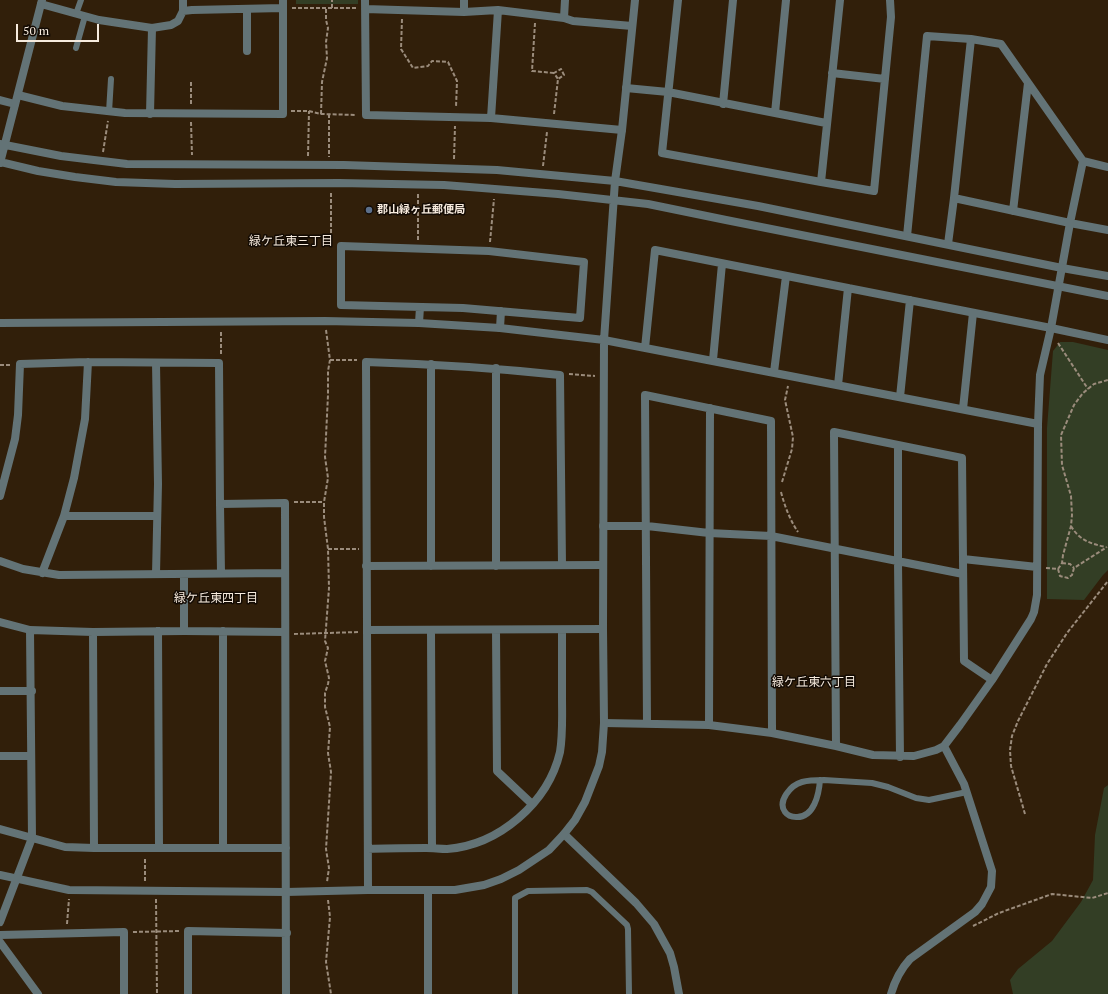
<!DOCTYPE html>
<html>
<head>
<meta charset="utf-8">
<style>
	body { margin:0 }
	#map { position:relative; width:1108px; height:994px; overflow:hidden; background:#311f0a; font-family:"PT Serif",serif }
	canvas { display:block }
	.scale { position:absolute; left:16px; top:24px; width:83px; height:18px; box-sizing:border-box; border:2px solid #f7ebde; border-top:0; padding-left:5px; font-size:12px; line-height:14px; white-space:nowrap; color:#f7ebde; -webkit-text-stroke:3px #130b04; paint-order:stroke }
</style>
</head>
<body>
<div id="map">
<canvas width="1108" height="994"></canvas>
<div class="scale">50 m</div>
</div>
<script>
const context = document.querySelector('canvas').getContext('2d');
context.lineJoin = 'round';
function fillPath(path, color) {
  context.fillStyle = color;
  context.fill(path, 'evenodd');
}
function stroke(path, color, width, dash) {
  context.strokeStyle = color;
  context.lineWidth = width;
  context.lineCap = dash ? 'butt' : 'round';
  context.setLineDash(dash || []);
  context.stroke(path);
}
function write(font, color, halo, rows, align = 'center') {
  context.font = font + ' "PT Serif","Noto Sans JP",serif';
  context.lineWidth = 3;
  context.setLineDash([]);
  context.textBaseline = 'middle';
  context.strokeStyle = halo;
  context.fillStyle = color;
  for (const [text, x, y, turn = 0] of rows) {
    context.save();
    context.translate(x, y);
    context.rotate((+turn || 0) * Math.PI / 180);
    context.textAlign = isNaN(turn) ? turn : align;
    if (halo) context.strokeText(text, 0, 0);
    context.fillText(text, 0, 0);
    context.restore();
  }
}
fillPath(new Path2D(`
	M 296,0 L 358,0 L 358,4 L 296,4 Z
	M 1060,342 L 1073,342 L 1108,350 L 1108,570 L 1103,575 L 1084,600 L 1047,599 L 1047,428 L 1053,351 Z
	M 1108,785 L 1108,994 L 1013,994 L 1010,980 L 1018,969 L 1052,941 L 1081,902 L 1093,880 L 1095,835 L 1104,788 Z`), '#333e25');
stroke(new Path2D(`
	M 292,8 L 356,8
	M 332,8 L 332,0
	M 402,19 L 401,49 L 413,68 L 428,66 L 432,61 L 448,62 L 457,81 L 456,107
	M 535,23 L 532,71 L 554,73
	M 191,82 L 191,105
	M 291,111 L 309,111 L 321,114 L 356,115
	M 321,114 L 322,82 L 327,58 L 326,42 L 328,28 L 326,20 L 326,8
	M 329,114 L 329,157
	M 554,114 L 558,79 L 564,75 L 561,69 L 554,73 L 558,79
	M 191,122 L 192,155
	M 103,152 L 108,121
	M 308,156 L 309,111
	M 454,159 L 455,126
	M 543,166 L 547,132
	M 418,240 L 418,194
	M 490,242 L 494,199
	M 331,245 L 331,191
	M 326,330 L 330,360 L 328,371 L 328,395 L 325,457 L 328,478 L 324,502 L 324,517 L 328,549 L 329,588 L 325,641 L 328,648 L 325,661 L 329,678 L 328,684 L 325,693 L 325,707 L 330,727 L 328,753 L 331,772 L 326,849 L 329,868 L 327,882
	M 1058,343 L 1088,389
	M 221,354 L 221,331
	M 330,360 L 357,360
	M 0,365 L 11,365
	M 569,374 L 595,376
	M 782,482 L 792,449 L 793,437 L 785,400 L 788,386
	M 781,492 C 785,507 790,520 798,532
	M 294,502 L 323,502
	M 1071,526 C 1079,540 1091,544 1106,547
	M 328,549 L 359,549
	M 1062,563 L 1070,564 L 1074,568
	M 1046,568 L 1058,569 L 1062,563 L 1063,555 L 1071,526 L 1072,515 L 1071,496 L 1062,465 L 1061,435 L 1074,405 L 1083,393 L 1094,384 L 1108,380
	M 1058,569 L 1060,576 L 1068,578 L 1072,575 L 1074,568 L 1107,547
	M 294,634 L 358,632
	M 1025,814 L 1011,766 L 1010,750 L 1012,736 L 1018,721 L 1047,664 L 1067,633 L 1108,581
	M 145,881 L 145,857
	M 156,899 L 157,994
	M 328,900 L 330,917 L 326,962 L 331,994
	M 67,924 L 69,899
	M 973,926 L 999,913 L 1052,894 L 1092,898 L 1108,893
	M 133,932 L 179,931`), '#9b8c7c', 2, [4, 2]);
stroke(new Path2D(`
	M 76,14 L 81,0
	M 76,48 L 85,16
	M 109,112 L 111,79
	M 820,780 C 819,794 814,818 796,817 C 791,817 788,816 785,812 C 777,801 791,785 802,782 C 809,780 817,780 824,780 L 872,783 L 888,787 L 916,798 L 929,800 L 967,792
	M 515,994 L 515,898 L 528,891 L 587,890 L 592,892 L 627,925 L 628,929 L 629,994`), '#637376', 6);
stroke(new Path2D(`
	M 183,0 L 183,11
	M 365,0 L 366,115 L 491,118 L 622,130
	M 678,0 L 662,153 L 821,182 L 874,191 L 891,17 L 890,0
	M 41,4 L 99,20 L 152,28 L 171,25 L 178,21 L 183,11 L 192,10 L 283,8
	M 247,9 L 247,51
	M 365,9 L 464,12 L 498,10 L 564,18 L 573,21 L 632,26
	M 464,12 L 464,0
	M 564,18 L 565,0
	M 832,73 L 885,79
	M 626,88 L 668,92 L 826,123
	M 18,95 L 62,106 L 125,113 L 283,114 L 283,0
	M 0,100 L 15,104
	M 723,104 L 733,0
	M 775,113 L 786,0
	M 150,114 L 152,28
	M 491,118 L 498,10
	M 1083,161 L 1108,167
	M 821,182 L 840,0
	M 1013,211 L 1028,83
	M 907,236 L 927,36 L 971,39 L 1001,44 L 1083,161 L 1070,223 L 1108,230
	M 948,244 L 954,198
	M 341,246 L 489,251 L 584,262 L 580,318 L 463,308 L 341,305 Z
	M 419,323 L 420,307
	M 500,328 L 501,311
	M 604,340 L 1038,424
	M 645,348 L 655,250 L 1051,328
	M 713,360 L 722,264
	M 156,363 L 158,484 L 156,574
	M 774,372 L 786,276
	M 838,385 L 848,288
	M 900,397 L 910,300
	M 963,409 L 973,313
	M 898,445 L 898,562 L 900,757
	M 0,496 L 15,439 L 18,415 L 20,364 L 88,362 L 219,363 L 220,504 L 285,503 L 286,994
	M 220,504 L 221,573
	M 64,516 L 157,516
	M 603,526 L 647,526 L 709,533 L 771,536 L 963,574
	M 963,559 L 1037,567
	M 0,561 L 23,569 L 59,575 L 285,573
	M 366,566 L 603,565
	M 431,566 L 431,364
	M 496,566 L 496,368
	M 42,573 L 64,516 L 74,478 L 85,419 L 88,362
	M 0,622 L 30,630 L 93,632 L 184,631 L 285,632
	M 367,630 L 603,629
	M 496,630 L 497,771 L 532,804
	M 158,631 L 159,848
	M 184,631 L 184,574
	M 431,631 L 432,848
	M 93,632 L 94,848
	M 0,691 L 32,691
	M 604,723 L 709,725 L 772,733 L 836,746 L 873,755 L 914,756 L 936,750 L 944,746 L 960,725 L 992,680 L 1031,619 L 1034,612 L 1037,595 L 1038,424 L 1040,375 L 1051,328 L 1070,223 L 954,198 L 971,39
	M 647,724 L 645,395 L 771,421 L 772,733
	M 709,725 L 710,408
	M 836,746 L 834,432 L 962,458 L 964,661 L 992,680
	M 0,756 L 31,756
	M 0,829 L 65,847 L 94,848 L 286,848
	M 564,834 L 636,903 L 654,924 L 670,953 L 674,967 L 679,994
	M 223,848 L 223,631
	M 368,849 C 387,848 407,848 426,848 C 433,848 440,849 447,849 C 499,845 548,803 560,752 C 563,734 562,715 562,697 C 562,675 562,652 562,630
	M 368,890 L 366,362 C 431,364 495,368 560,375 L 562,565
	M 428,891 L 428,994
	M 0,922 L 32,838 L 30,630
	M 0,935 L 124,932 L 124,994
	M 0,942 L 38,994
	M 188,994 L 188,931 L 287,933
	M 891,994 C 895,980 900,970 910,959 L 975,912 L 982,904 L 991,887 L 992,871 L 964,784 L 944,746`), '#637376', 8);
stroke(new Path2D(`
	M 0,144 L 61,156 L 127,164 L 344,165 L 497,170 L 615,181 L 758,206 L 1062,268 L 1108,276
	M 0,162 L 38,171 L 75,177 L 116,182 L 175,184 L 339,183 L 444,185 L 558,194 L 648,204 L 726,220 L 1108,296
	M 0,163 L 42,0
	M 0,323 L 325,321 L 419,323 L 500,328 L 604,340
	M 1051,328 L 1108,340
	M 0,875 L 69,890 L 286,892 L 368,890 L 455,890 L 484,885 L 501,879 L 519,870 L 549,850 L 564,834 L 575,820 L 585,802 L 599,766 L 602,752 L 604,723 L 603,629 L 604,340 L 615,181 L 622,130 L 635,0`), '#637376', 8);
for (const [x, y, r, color] of [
	[369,210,4,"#5c6f8a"]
]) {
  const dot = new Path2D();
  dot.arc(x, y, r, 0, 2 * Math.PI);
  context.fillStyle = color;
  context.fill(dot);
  stroke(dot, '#130b04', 1.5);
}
write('bold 11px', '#f7ebde', '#130b04', [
	["郡山緑ヶ丘郵便局",377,210]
], 'left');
write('12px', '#f7ebde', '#130b04', [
	["緑ケ丘東三丁目",291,242],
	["緑ケ丘東四丁目",216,599],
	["緑ケ丘東六丁目",814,683]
]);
</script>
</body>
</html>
